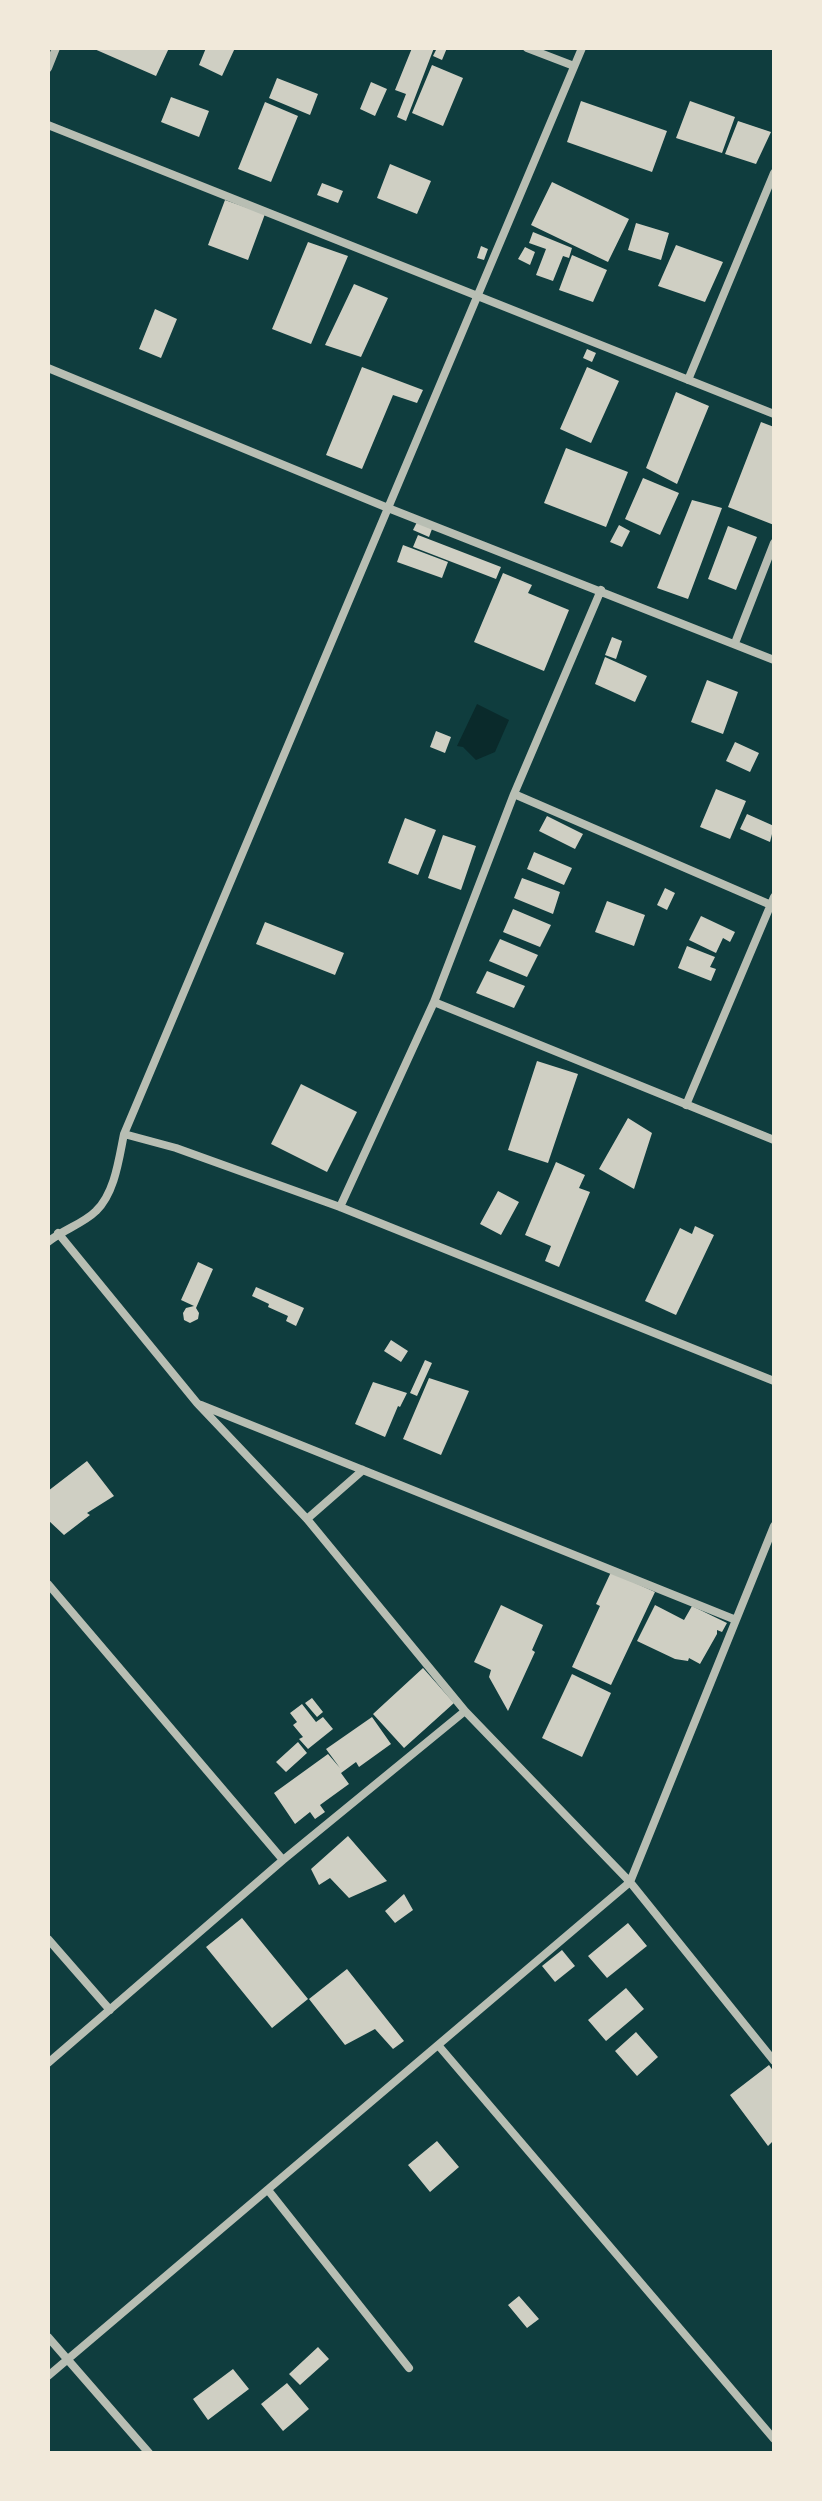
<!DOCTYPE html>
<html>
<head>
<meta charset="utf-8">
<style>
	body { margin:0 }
	#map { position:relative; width:822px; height:2501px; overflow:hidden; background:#0f3d3e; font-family:"PT Sans",sans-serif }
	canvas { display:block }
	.frame { position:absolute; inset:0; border:50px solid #f1e9da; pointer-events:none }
</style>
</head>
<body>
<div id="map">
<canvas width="822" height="2501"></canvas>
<div class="frame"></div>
</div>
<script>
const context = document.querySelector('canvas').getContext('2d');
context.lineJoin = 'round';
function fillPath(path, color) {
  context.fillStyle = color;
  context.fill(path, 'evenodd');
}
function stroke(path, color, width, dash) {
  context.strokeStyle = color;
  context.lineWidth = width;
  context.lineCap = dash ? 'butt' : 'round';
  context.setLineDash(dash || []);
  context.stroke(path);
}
fillPath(new Path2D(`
	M 477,704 L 509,720 L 495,752 L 476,760 L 463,747 L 457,746 Z`), '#0a2a2b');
fillPath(new Path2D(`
	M 92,48 L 169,48 L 156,76 Z
	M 206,48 L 235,48 L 222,76 L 199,65 Z
	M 412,48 L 434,48 L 406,121 L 397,117 L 406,94 L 395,90 Z
	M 437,48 L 447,48 L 442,60 L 433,56 Z
	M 432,65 L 463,78 L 443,126 L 412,113 Z
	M 277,78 L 318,94 L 310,115 L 269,98 Z
	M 371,82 L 387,89 L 375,116 L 360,109 Z
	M 171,97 L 209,111 L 199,137 L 161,122 Z
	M 581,101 L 667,131 L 652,172 L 567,142 Z
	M 690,101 L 735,117 L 722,153 L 676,138 Z
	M 265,102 L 298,116 L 271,182 L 238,169 Z
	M 738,121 L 771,132 L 756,164 L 725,154 Z
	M 390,164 L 431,181 L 417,214 L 377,198 Z
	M 552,182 L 629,219 L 608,262 L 531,225 Z
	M 322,183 L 343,191 L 338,203 L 317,195 Z
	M 225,200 L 265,214 L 248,260 L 208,245 Z
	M 636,223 L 669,233 L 661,260 L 628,250 Z
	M 533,232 L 572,248 L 569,258 L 563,256 L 553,281 L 536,275 L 546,249 L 529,243 Z
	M 308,242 L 348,256 L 311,344 L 272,329 Z
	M 676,245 L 723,262 L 705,302 L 658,286 Z
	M 481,246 L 488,249 L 484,260 L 477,258 Z
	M 525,247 L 535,252 L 530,265 L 518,259 Z
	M 572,255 L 607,270 L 593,302 L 559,290 Z
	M 354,284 L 388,298 L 361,357 L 325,345 Z
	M 155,309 L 177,319 L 161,358 L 139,349 Z
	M 587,349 L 596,353 L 592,362 L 583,358 Z
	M 362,367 L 423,390 L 417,403 L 393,395 L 362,469 L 326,455 Z
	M 587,367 L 619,381 L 591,443 L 560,429 Z
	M 676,392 L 709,406 L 677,484 L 646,468 Z
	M 761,422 L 774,427 L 774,525 L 728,507 Z
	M 566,448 L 628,472 L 606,527 L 544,503 Z
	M 643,478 L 679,493 L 660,535 L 625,519 Z
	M 692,500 L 722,508 L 688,599 L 657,588 Z
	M 417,522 L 432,529 L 429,537 L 413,530 Z
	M 619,525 L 630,531 L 622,547 L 610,542 Z
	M 728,526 L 757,537 L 736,590 L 708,579 Z
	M 418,535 L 501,567 L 496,579 L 413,547 Z
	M 403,545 L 448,562 L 442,578 L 397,562 Z
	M 503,573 L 532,585 L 528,593 L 569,610 L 544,671 L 474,642 Z
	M 612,637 L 622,641 L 616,659 L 605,655 Z
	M 605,657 L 647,676 L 635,702 L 595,684 Z
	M 707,680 L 738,692 L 723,734 L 691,722 Z
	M 436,731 L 451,737 L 445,753 L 430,747 Z
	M 735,742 L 759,753 L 750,772 L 726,761 Z
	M 716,789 L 746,801 L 730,839 L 700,827 Z
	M 747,814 L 774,826 L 770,842 L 740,829 Z
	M 547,816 L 583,834 L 575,849 L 539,831 Z
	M 405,818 L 436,830 L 418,875 L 388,863 Z
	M 443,835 L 476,846 L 461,890 L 428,878 Z
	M 534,852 L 572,868 L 564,885 L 527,869 Z
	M 522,878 L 560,892 L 553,914 L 514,898 Z
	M 665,888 L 675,893 L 667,910 L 657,905 Z
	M 607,901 L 645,915 L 634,946 L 595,932 Z
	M 513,909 L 551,925 L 540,947 L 503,932 Z
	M 701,916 L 735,932 L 730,942 L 723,938 L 716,953 L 689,940 Z
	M 265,922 L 344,953 L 335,975 L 256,944 Z
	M 500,939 L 538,955 L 527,977 L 489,961 Z
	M 687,946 L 715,957 L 710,967 L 716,969 L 711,981 L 678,968 Z
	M 487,971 L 525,986 L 514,1008 L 476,993 Z
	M 537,1061 L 578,1074 L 548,1163 L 508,1150 Z
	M 301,1084 L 357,1112 L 327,1172 L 271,1144 Z
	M 628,1118 L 652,1133 L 634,1189 L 599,1169 Z
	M 556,1162 L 585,1175 L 579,1188 L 590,1192 L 559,1267 L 545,1261 L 551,1246 L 525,1235 Z
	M 498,1191 L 519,1202 L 501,1235 L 480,1224 Z
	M 695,1226 L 714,1235 L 676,1315 L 645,1301 L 680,1228 L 692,1234 Z
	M 198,1262 L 213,1269 L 196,1308 L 199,1313 L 198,1319 L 190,1323 L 184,1320 L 183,1313 L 186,1308 L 194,1306 L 181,1300 Z
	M 256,1287 L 304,1308 L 296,1326 L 286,1321 L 288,1316 L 268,1307 L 269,1304 L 252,1296 Z
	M 391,1340 L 408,1351 L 401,1362 L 384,1351 Z
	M 425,1360 L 432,1363 L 417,1396 L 410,1393 Z
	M 429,1378 L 469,1391 L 441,1455 L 403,1439 Z
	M 373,1382 L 407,1393 L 400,1407 L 398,1406 L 385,1437 L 355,1424 Z
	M 87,1461 L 114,1496 L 87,1513 L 90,1515 L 64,1535 L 48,1520 L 48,1491 Z
	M 611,1572 L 655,1592 L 611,1685 L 572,1667 L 600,1606 L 596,1604 Z
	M 501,1605 L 543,1625 L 532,1650 L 535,1652 L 508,1711 L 489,1677 L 491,1670 L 474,1662 Z
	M 655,1605 L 684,1620 L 692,1606 L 727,1623 L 722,1632 L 717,1630 L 717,1634 L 700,1664 L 689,1658 L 688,1661 L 675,1659 L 637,1641 Z
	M 423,1668 L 454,1703 L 404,1748 L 373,1714 Z
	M 572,1674 L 611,1693 L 582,1757 L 542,1738 Z
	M 312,1698 L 323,1712 L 317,1717 L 305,1703 Z
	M 302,1704 L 316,1722 L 323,1717 L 333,1729 L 308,1749 L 299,1739 L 303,1737 L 293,1725 L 297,1722 L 290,1713 Z
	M 372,1717 L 391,1744 L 359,1767 L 356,1762 L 341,1773 L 349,1784 L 320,1805 L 325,1812 L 315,1819 L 310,1812 L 295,1824 L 274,1793 L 328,1754 L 340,1768 L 326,1749 Z
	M 298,1742 L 307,1753 L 286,1772 L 276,1762 Z
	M 348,1836 L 387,1881 L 349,1898 L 330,1878 L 319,1885 L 311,1869 Z
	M 404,1894 L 413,1910 L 395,1923 L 385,1911 Z
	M 242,1918 L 308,1999 L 272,2028 L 206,1947 Z
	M 628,1923 L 647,1946 L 607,1978 L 588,1956 Z
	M 562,1950 L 575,1966 L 555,1982 L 542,1966 Z
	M 347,1969 L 404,2041 L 393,2049 L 375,2029 L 345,2045 L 309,1999 Z
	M 626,1988 L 644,2009 L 606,2041 L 588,2020 Z
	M 636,2032 L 658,2057 L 637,2076 L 615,2051 Z
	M 769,2065 L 774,2072 L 774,2140 L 768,2146 L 730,2095 Z
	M 437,2141 L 459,2167 L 430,2192 L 408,2165 Z
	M 519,2296 L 539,2319 L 527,2328 L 508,2305 Z
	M 318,2347 L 329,2359 L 300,2385 L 289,2374 Z
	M 233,2369 L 249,2389 L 208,2420 L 193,2399 Z
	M 287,2383 L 309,2409 L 283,2431 L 261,2404 Z`), '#cfcfc3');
stroke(new Path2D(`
	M 527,48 L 574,66
	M 48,68 L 56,48
	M 48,125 L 774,414
	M 48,368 L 388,508 L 774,660
	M 688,380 L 774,173
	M 735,643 L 774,543
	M 514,794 L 771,905
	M 434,1002 L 774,1140
	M 686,1105 L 774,897
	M 124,1134 L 176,1148 L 340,1207 L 774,1381
	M 340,1207 L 434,1002 L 514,794 L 601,590
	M 58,1233 L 197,1403 L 307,1519 L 465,1711 L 630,1882 L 774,2061
	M 48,1242 C 62,1230 83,1224 96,1211 C 115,1193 119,1158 124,1134 L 582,48
	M 201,1405 L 736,1620
	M 307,1519 L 363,1470
	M 48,1584 L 283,1860
	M 48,1939 L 110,2010
	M 438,2045 L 774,2439
	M 48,2063 L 283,1860 L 465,1711
	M 268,2190 L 409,2368
	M 48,2337 L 149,2453
	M 48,2376 L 630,1882 L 774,1526`), '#b8beb3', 8);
</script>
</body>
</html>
